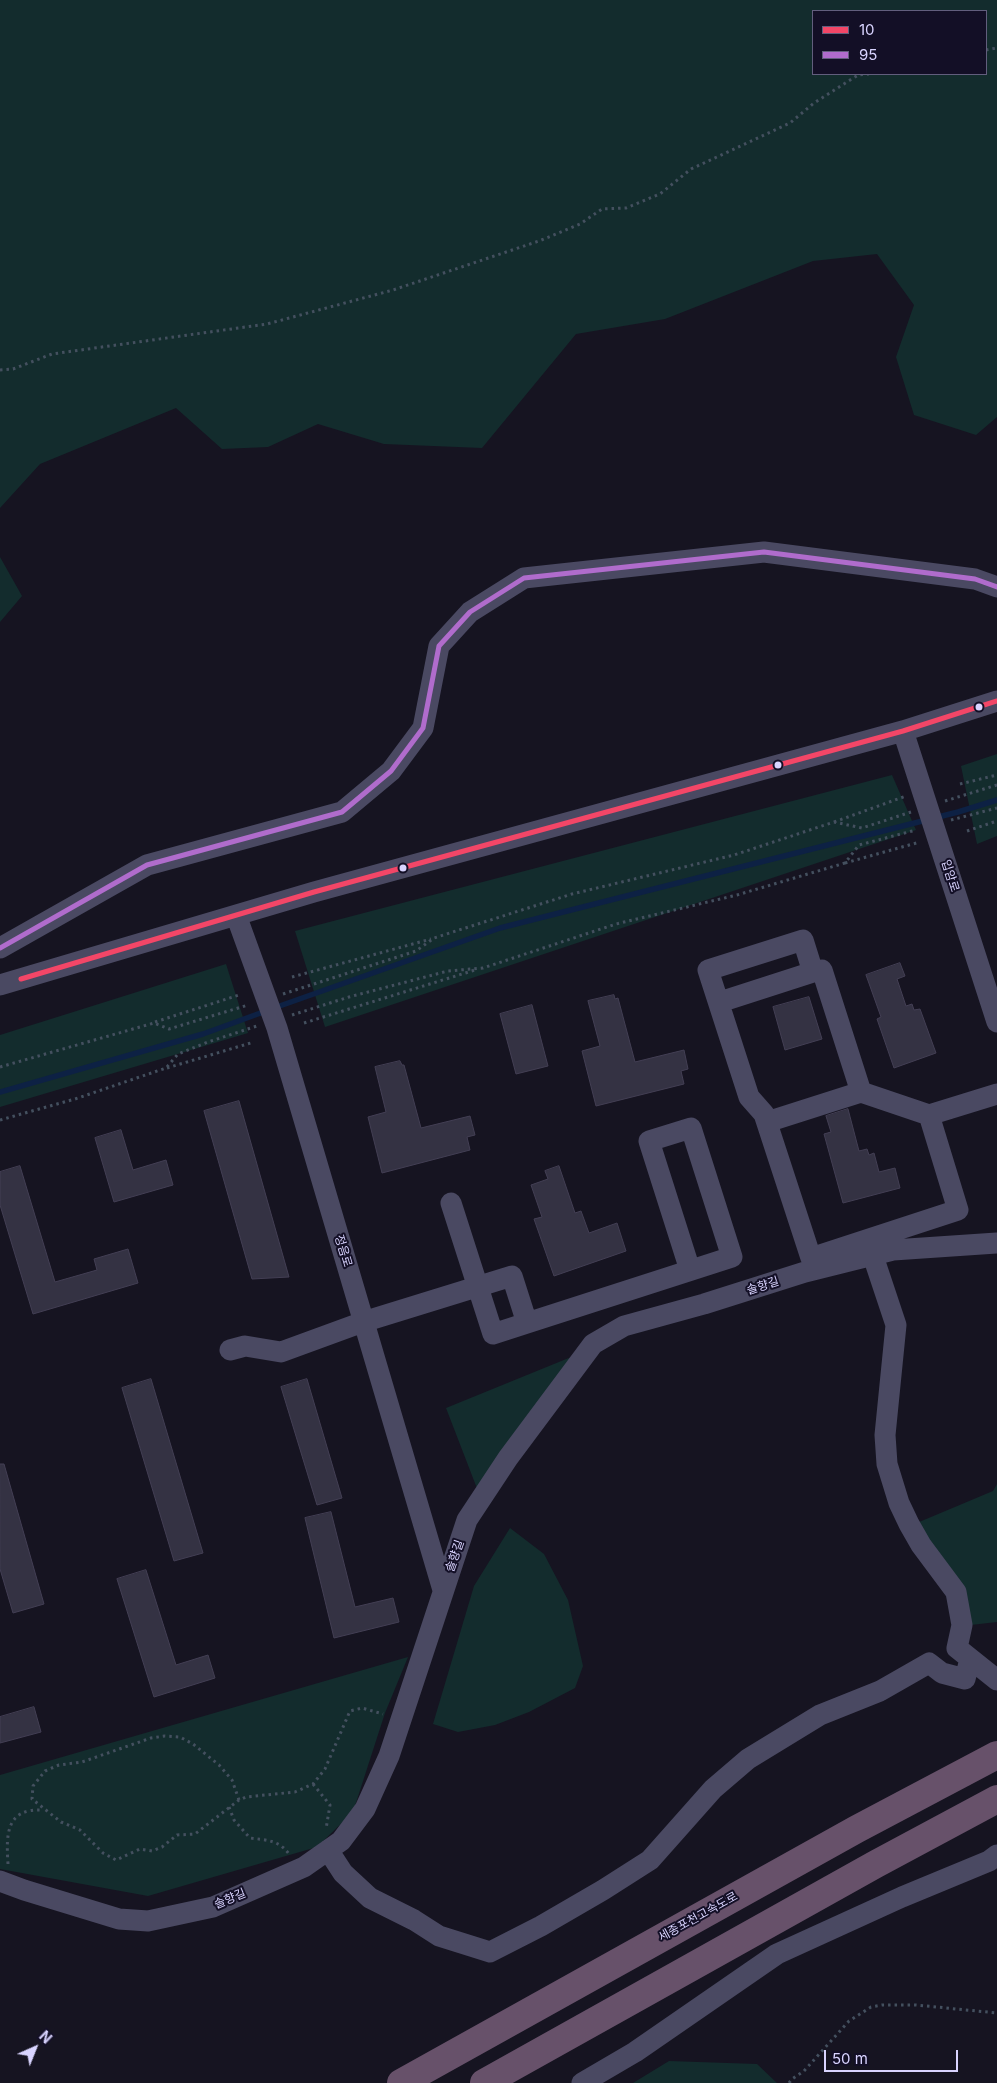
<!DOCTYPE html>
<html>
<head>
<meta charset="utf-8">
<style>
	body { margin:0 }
	#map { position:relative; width:997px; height:2083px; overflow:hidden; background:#161421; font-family:Inter,sans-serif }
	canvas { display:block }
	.legend { position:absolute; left:812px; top:10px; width:175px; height:65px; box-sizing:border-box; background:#130f26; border:1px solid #625e7d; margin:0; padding:6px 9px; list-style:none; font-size:15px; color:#d9d4ff }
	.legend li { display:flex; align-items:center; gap:10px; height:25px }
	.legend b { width:25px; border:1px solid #625e7d }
	.north { position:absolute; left:10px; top:2023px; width:50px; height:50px; -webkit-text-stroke:4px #130f26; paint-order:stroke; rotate:44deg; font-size:14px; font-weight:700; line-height:20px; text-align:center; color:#d9d4ff }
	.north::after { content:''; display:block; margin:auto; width:18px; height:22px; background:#d9d4ff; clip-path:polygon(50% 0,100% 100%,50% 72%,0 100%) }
	.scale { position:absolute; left:824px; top:2050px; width:134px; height:22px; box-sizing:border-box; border:2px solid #d9d4ff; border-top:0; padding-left:6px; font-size:15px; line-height:18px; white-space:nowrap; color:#d9d4ff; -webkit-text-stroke:4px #130f26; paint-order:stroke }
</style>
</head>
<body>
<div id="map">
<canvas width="997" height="2083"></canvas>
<ul class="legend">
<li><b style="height:6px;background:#f34667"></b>10</li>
<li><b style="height:6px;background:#b06ccc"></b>95</li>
</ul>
<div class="north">N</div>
<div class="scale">50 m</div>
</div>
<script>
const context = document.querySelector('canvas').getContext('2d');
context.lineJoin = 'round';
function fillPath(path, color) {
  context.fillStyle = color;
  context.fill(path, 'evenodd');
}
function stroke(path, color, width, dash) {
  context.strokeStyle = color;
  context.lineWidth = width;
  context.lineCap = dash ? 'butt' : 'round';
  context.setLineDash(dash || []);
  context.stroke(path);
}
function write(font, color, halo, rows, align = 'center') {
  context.font = font + ' Inter,"Noto Sans KR",sans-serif';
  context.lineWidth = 4;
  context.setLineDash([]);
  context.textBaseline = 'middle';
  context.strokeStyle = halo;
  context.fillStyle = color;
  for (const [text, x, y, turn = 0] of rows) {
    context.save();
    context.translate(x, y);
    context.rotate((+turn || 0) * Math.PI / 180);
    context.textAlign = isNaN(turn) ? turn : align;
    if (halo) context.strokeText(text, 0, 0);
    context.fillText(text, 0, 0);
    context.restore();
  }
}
fillPath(new Path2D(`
	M 0,0 L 997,0 L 997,417 L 976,435 L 914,415 L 896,357 L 914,305 L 877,254 L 813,261 L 665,319 L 576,334 L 482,448 L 384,444 L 318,424 L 268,447 L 222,449 L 176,408 L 40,464 L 0,508 ZM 813,11 L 986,11 L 986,74 L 813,74 Z
	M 0,557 L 22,596 L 0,622 Z
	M 997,754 L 997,836 L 977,844 L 961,766 Z
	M 892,775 L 916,830 L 325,1027 L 295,931 Z
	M 226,964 L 248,1033 L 0,1107 L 0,1035 Z
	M 581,1353 L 478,1491 L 446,1408 Z
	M 997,1484 L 997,1622 L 962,1626 L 912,1525 L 993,1491 Z
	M 510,1528 L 544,1554 L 568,1600 L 583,1666 L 575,1688 L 529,1712 L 495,1725 L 458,1732 L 433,1724 L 474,1586 Z
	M 408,1657 L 385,1713 L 353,1812 L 317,1847 L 148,1896 L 0,1869 L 0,1775 Z
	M 669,2061 L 757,2064 L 777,2083 L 633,2083 Z`), '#132c2d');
stroke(new Path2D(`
	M 274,1008 L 500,928 L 958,812 L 997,800
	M 0,1092 L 203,1034 L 266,1011`), '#0d2144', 5.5);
const building = new Path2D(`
	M 900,963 L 905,976 L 897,979 L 906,1006 L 912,1004 L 914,1010 L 920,1009 L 936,1053 L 894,1068 L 877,1019 L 881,1017 L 866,975 Z
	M 614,995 L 615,999 L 618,998 L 635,1062 L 684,1050 L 688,1069 L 681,1071 L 684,1084 L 596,1106 L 582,1051 L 600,1046 L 588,1001 Z
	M 809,997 L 822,1039 L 785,1050 L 773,1007 Z
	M 532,1005 L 548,1066 L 516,1074 L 500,1014 Z
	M 400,1061 L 402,1065 L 404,1065 L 421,1128 L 470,1116 L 475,1135 L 467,1137 L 470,1150 L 382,1173 L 368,1117 L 386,1112 L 375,1067 Z
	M 239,1101 L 289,1277 L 252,1279 L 204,1111 Z
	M 848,1109 L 859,1151 L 867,1149 L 869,1155 L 874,1153 L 879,1172 L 895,1168 L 900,1188 L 843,1203 L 824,1134 L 831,1132 L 826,1116 Z
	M 121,1130 L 133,1170 L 166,1160 L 173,1185 L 114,1202 L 95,1138 Z
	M 20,1166 L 55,1282 L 97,1270 L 94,1259 L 128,1249 L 138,1283 L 33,1314 L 0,1205 L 0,1172 Z
	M 559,1166 L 575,1213 L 581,1211 L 589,1233 L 617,1223 L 626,1251 L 554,1276 L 534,1219 L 542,1217 L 531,1185 L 548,1179 L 545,1171 Z
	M 151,1379 L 203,1553 L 174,1561 L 122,1388 Z
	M 307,1379 L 342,1498 L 317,1505 L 281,1387 Z
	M 0,1464 L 4,1464 L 44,1604 L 13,1613 L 0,1569 Z
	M 331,1512 L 355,1607 L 393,1598 L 399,1622 L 334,1638 L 305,1518 Z
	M 146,1570 L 176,1665 L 208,1655 L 215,1678 L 154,1697 L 117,1579 Z
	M 34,1707 L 41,1732 L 0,1743 L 0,1717 Z`);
fillPath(building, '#343243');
stroke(building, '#433f54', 1);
stroke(new Path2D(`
	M 986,50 L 997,48
	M 0,370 L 13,369 L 52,354 L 267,324 L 393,290 L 539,241 L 580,224 L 602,209 L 626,208 L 660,194 L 691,169 L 790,123 L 814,103 L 858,75 L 869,74
	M 960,784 L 997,775
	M 945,801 L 997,785
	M 951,820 L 997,808
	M 834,822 L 906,796
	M 967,831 L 997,821
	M 845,863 L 920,842
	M 292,977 L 431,939
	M 283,994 L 416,951 L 434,938 L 572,894 L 734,855 L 834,822 L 862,828 L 911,812
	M 292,1015 L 349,997 L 448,971 L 483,968 L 616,924 L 737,895 L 845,863 L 859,845 L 916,830
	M 155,1022 L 239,995
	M 304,1023 L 475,970
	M 0,1067 L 154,1023 L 169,1029 L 248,1005
	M 167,1068 L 254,1042
	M 0,1120 L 75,1099 L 166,1068 L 178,1054 L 208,1042 L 257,1026
	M 313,1784 L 330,1805 L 326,1829
	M 239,1800 L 232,1780 L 219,1765 L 193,1744 L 180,1737 L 165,1736 L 151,1738 L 82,1762 L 59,1765 L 45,1771 L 33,1786 L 32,1799 L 61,1822 L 80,1830 L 103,1853 L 116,1860 L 140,1849 L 152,1851 L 162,1847 L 177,1835 L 195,1834 L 239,1800 L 246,1797 L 295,1792 L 313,1784 L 325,1769 L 350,1711 L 362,1708 L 383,1714
	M 229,1807 L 234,1820 L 250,1838 C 266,1840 279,1840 289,1854
	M 8,1864 C 6,1834 6,1808 43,1810
	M 789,2083 L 792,2079 L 804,2071 L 849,2021 L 871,2007 L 882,2005 L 916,2005 L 997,2013`), '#44505f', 3, [2.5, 4]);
stroke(new Path2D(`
	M 903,731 L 997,1022
	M 236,915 L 277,1028 L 443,1590
	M 0,948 L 147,865 L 342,812 L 391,771 L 423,728 L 439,646 L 470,612 L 524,578 L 764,552 L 975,579 L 997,587
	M 813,972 L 822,970 L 861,1092
	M 0,985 L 314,892 L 903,731 L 997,701
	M 720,1002 L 813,972 L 803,940 L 708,970 L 749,1097 L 764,1114 L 811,1258 L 958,1210 L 929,1115 L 997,1094
	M 767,1122 L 861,1092 L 929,1115
	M 451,1203 L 493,1334 L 527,1323
	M 873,1256 L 896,1325 L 885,1435 L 887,1464 L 899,1503 L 909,1524 L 921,1545 L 956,1592 L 962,1625 L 957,1648 L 997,1680
	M 230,1350 L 245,1346 L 281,1352 L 363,1322 L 512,1276 L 527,1323 L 732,1257 L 691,1128 L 649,1141 L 690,1270
	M 328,1850 L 343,1873 L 370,1898 L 414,1920 L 439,1936 L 490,1952 L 541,1926 L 603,1890 L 650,1860 L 713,1789 L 748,1759 L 820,1715 L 880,1691 L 929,1663 L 942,1673 L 965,1679 L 970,1659
	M 0,1881 L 24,1890 L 119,1919 L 148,1921 L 213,1907 L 304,1867 L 341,1841 L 365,1809 L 389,1756 L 467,1520 L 508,1458 L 593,1344 L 624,1326 L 704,1304 L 805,1272 L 893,1250 L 997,1243
	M 582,2083 L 635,2052 L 777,1954 L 902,1897 L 989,1861 L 997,1855`), '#4a4962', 21);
stroke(new Path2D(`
	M 401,2083 L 857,1829 L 997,1755
	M 484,2083 L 876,1864 L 997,1799`), '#67516a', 28);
stroke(new Path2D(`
	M 21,979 L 314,892 L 903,731 L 997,701`), '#f34667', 5);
stroke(new Path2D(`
	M 0,948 L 147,865 L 342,812 L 391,771 L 423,728 L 439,646 L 470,612 L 524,578 L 764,552 L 975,579 L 997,587`), '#b06ccc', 5);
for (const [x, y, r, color] of [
	[979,707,4.5,"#d9d4ff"],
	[778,765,4.5,"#d9d4ff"],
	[403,868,4.5,"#d9d4ff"]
]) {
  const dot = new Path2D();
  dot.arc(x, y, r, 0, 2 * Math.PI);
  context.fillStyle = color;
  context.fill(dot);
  stroke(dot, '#130f26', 2);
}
write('12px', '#d9d4ff', '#130f26', [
	["입암로",950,876,72],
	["정음로",343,1251,73],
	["솔향길",763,1286,-18],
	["솔향길",455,1556,-71],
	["솔향길",230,1899,-23],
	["세종포천고속도로",698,1917,-29]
]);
</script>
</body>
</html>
